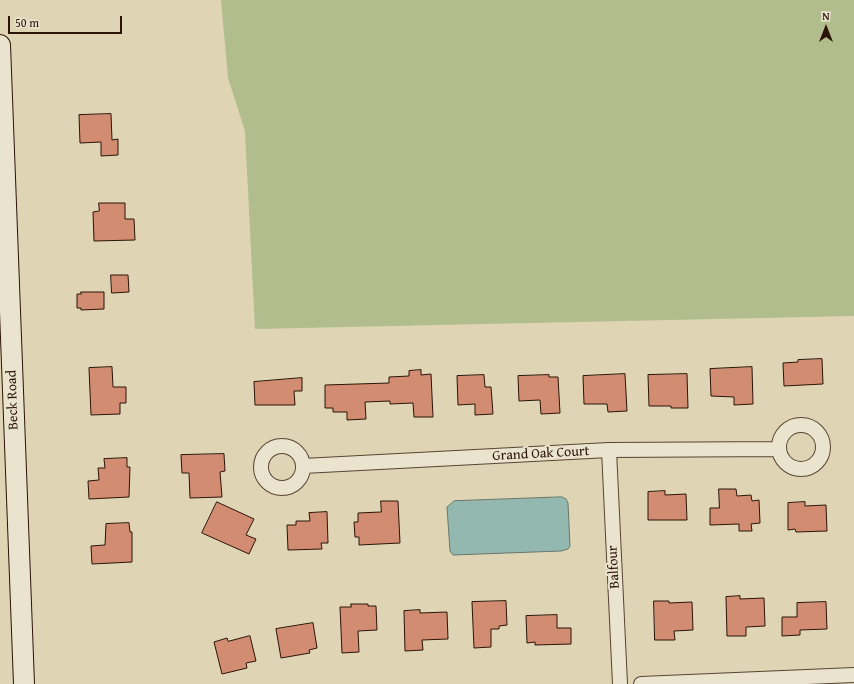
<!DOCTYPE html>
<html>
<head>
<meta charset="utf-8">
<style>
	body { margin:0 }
	#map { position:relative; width:854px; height:684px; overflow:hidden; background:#dfd5b5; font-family:"Gentium Book Plus",serif }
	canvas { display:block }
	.north { position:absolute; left:806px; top:8px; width:40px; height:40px; -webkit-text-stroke:3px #eae4cf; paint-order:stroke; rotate:0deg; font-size:11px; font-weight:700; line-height:16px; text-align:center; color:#2b1307 }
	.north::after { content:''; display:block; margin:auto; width:14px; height:18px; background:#2b1307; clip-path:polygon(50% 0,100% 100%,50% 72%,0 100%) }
	.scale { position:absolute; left:8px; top:16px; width:114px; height:18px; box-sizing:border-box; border:2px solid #2b1307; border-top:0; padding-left:5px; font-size:12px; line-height:14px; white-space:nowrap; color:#2b1307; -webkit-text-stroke:3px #eae4cf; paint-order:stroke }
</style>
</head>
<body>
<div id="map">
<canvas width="854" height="684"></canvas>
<div class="north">N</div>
<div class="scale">50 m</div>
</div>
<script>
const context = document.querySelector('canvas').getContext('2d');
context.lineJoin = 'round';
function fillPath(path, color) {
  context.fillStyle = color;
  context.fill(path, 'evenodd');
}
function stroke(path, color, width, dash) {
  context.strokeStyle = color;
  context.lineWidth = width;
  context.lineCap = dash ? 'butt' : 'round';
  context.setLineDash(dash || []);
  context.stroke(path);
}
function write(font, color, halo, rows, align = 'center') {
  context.font = font + ' "Gentium Book Plus",serif';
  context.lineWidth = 4;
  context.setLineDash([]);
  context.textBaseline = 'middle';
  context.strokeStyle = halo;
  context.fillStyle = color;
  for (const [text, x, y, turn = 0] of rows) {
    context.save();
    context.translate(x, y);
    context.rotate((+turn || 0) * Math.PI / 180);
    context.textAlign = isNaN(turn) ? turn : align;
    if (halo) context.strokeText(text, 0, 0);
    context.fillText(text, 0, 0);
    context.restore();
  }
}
fillPath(new Path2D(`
	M 221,0 L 854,0 L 854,316 L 255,329 L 245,131 L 228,78 Z`), '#b2bd8d');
const water = new Path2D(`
	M 562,497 L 566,499 L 568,503 L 570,546 L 568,549 L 561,551 L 453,555 L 450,551 L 447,507 L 454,501 Z`);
fillPath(water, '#93b8b0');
stroke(water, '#69766c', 1);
const building = new Path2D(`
	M 111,114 L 112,140 L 118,139 L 118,155 L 101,156 L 101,142 L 80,143 L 79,115 Z
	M 99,203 L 125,203 L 125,219 L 134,219 L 135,240 L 94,241 L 93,212 L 99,211 Z
	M 111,275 L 128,275 L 129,292 L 112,293 Z
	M 81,292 L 104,292 L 104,309 L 81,310 L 81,308 L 77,308 L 77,294 L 81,294 Z
	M 822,359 L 823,384 L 784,386 L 783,363 L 798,362 L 798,360 Z
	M 112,367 L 113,387 L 126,387 L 126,403 L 120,403 L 120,414 L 91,415 L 89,368 Z
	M 752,367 L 753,404 L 734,405 L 734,397 L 711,396 L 710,369 Z
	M 421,370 L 421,375 L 431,374 L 433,417 L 414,417 L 413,403 L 390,404 L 390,401 L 365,402 L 366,419 L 347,420 L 347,412 L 333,412 L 333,408 L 325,408 L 325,385 L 389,383 L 389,377 L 409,376 L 409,371 Z
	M 625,374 L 627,411 L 608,412 L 607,404 L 584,404 L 583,376 Z
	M 687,374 L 688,408 L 671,408 L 671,406 L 649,406 L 648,375 Z
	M 484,375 L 485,387 L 491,387 L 493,414 L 475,415 L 475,404 L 458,405 L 457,376 Z
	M 549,375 L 549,377 L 558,377 L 560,413 L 541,414 L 540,400 L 519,401 L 518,376 Z
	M 302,378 L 302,391 L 294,391 L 295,405 L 255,405 L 254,382 Z
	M 224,454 L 225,471 L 220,472 L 222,497 L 190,498 L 189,473 L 182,473 L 181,455 Z
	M 127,458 L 127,467 L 130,467 L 129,497 L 89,499 L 88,481 L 99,480 L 98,468 L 105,468 L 104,459 Z
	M 719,489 L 736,489 L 737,496 L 751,495 L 752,501 L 759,500 L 760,523 L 751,524 L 752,531 L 739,531 L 739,524 L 710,525 L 710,508 L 719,508 Z
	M 665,491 L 665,495 L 686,494 L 687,520 L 648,520 L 648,492 Z
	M 381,501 L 398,501 L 400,543 L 359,545 L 359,537 L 355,537 L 354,522 L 358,522 L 358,513 L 381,512 Z
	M 217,502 L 254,519 L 246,535 L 256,539 L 249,554 L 202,533 Z
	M 805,502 L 805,506 L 826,505 L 827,531 L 796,532 L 795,529 L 788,530 L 788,503 Z
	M 327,512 L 328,543 L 321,543 L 322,549 L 288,550 L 287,525 L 296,525 L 296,521 L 310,521 L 309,513 Z
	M 129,523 L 130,532 L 132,532 L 132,562 L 92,564 L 91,546 L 105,545 L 106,524 Z
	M 740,596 L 740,599 L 764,598 L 765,626 L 746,627 L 746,636 L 727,636 L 726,597 Z
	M 506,601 L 507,625 L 499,626 L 499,629 L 491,629 L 491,647 L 474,648 L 472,602 Z
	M 654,601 L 669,601 L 669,603 L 692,602 L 693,630 L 674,631 L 675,640 L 655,640 Z
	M 826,602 L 827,629 L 800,630 L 800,635 L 782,636 L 782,617 L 797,617 L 797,603 Z
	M 351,604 L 368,604 L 368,606 L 376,606 L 377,630 L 358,631 L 359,652 L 342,653 L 340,607 L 351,607 Z
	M 420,610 L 420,613 L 447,612 L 448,639 L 422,640 L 423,650 L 405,651 L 404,611 Z
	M 557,615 L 557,628 L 571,628 L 571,644 L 535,645 L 535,642 L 527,643 L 526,616 Z
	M 313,623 L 317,648 L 309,650 L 310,653 L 281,658 L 276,629 Z
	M 250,636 L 256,661 L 246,663 L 247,668 L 222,674 L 214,642 L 227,638 L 228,641 Z`);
fillPath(building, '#d28c71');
stroke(building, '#2b1307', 1);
const street = new Path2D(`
	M779 447a22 22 0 1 1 44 0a22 22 0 1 1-44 0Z
	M261 467a21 21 0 1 1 42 0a21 21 0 1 1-42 0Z
	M 609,450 L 620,684
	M 303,466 L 609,450 L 779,449
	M 641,684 L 854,675`);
const secondary = new Path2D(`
	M 0,45 L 24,684`);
stroke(street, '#584432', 16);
stroke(secondary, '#2b1307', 22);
stroke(street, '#eae4cf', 14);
stroke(secondary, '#eae4cf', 20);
write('14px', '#2b1307', '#eae4cf', [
	["Beck Road",13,400,-92],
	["Grand Oak Court",541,454,-3],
	["Balfour",614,567,-93]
]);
</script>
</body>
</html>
